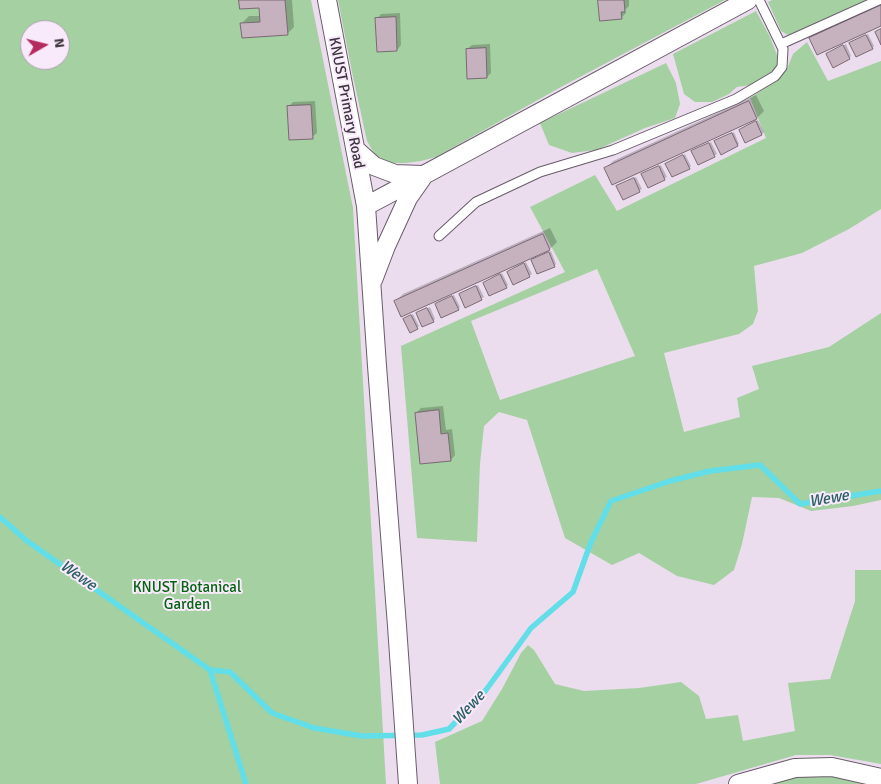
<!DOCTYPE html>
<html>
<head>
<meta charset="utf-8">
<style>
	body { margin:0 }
	#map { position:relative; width:881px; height:784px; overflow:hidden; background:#ecddee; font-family:Signika,sans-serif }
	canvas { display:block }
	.north { position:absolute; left:20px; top:20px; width:50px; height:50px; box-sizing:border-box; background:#f9eafb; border:1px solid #ada2af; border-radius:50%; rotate:82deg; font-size:14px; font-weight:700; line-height:20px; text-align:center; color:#3b353c }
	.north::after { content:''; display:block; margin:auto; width:18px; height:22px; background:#b72a5f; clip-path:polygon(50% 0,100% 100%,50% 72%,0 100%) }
</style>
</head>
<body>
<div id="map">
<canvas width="881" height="784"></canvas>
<div class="north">N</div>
</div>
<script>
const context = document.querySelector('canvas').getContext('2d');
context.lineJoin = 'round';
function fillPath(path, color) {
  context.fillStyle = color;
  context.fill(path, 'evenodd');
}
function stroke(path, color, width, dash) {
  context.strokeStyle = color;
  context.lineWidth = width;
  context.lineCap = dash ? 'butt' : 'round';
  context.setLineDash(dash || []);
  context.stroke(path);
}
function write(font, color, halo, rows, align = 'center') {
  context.font = font + ' Signika,sans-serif';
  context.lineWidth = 4;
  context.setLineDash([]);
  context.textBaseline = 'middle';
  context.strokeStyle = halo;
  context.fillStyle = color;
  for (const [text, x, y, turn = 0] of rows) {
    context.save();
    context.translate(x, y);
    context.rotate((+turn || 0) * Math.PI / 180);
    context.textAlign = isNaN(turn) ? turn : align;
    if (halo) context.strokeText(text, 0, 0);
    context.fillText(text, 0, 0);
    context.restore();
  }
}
fillPath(new Path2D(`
	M 0,0 L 311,0 L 353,208 L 386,784 L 0,784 ZM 30,30 L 60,30 L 60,60 L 30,60 Z
	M 338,0 L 725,0 L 561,87 L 436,157 L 421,161 L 406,163 L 391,163 L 375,155 L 367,141 L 352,72 Z
	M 772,0 L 872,0 L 800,33 L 788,35 L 781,31 L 768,2 Z
	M 756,11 L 770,37 L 777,55 L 777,68 L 766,78 L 752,85 L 737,87 L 729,94 L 712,102 L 695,102 L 684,94 L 673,54 Z
	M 807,42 L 828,81 L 881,61 L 881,209 L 849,229 L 802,253 L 754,266 L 758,311 L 753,324 L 739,334 L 664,353 L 684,432 L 740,417 L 737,398 L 759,389 L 752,366 L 829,347 L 881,313 L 881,500 L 853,506 L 811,511 L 779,498 L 752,497 L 742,544 L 734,570 L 714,585 L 677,576 L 639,553 L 612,565 L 565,538 L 527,420 L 499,412 L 484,426 L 480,464 L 477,542 L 417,538 L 401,346 L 565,272 L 530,207 L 595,175 L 617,211 L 766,138 L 750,98 L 779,79 L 787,69 L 793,54 ZM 597,269 L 635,356 L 500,400 L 471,321 Z
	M 666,63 L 676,83 L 680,104 L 675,118 L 645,128 L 596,150 L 572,153 L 549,145 L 540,123 Z
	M 855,570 L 881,570 L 881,764 L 830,755 L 796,755 L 696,784 L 440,784 L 435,742 L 482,721 L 502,689 L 521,653 L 528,645 L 534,650 L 555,684 L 584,691 L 639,688 L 681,682 L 699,696 L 706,719 L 738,715 L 743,741 L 795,731 L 788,683 L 830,679 L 855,601 Z
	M 824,772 L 871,784 L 767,784 L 804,773 Z`), '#a4d0a2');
fillPath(new Path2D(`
	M 240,0 L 292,0 L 294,27 L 287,34 L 242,23 L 249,16 L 260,16 L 260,7 Z
	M 600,0 L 629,0 L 629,6 L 625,10 L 626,13 L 621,18 Z
	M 881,3 L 881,25 L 810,38 L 817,31 Z
	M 400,13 L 401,45 L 397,50 L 377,19 L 381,14 Z
	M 868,34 L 874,46 L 872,48 L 853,42 Z
	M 490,44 L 491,73 L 487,77 L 467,49 L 472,45 Z
	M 846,44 L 851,56 L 849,58 L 830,52 Z
	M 756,95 L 764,111 L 757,118 L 612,184 L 606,168 L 613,161 Z
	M 315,101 L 317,133 L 312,137 L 288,107 L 293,102 Z
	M 758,120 L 764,132 L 762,134 L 740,130 Z
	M 734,132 L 739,144 L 737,145 L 716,141 Z
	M 711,142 L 717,154 L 699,164 L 695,150 Z
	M 685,154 L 691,166 L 689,168 L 667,164 Z
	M 661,165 L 667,177 L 648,187 L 645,173 Z
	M 636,177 L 642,189 L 624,198 L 620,185 Z
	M 550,228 L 557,242 L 550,249 L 396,301 L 403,294 Z
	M 551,251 L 556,264 L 554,266 L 534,259 Z
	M 526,262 L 532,274 L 514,284 L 508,272 Z
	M 502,273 L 508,285 L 506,287 L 484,283 Z
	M 478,285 L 484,297 L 466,306 L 460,294 Z
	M 454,295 L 460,307 L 458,309 L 438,302 Z
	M 430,307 L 435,319 L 433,321 L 419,312 Z
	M 413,314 L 419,326 L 417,328 L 404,319 Z
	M 443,406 L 446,430 L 452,429 L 455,455 L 451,460 L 416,413 L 421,408 Z`), '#0003');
stroke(new Path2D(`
	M 0,517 L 27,541 L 210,670 L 230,672 L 272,713 L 314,728 L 362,736 L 422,735 L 449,729 L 486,690 L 531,628 L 573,592 L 591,542 L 611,501 L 670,481 L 710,471 L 760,465 L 800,504 L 881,491
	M 210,670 L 246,784`), '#62dee9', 5.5);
const building = new Path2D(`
	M 239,0 L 285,0 L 288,35 L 242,38 L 240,23 L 260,22 L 259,8 L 240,9 Z
	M 598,0 L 624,0 L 625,12 L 621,12 L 622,19 L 600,21 Z
	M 881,5 L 881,26 L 817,55 L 809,38 Z
	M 396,17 L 397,51 L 377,52 L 375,18 Z
	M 881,29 L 881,45 L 875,32 Z
	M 866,35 L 873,49 L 856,57 L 849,43 Z
	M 843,45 L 850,59 L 833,68 L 826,54 Z
	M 486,48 L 487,78 L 467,79 L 466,49 Z
	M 749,101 L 757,119 L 612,185 L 604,168 Z
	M 311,105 L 313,139 L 289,140 L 287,106 Z
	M 756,121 L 762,135 L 745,143 L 739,130 Z
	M 732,133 L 738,146 L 721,155 L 714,141 Z
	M 709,143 L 715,157 L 698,165 L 691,151 Z
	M 683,155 L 690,169 L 672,177 L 665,164 Z
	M 659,166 L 665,180 L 648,188 L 641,174 Z
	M 634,178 L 640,192 L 623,200 L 616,186 Z
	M 543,234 L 550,250 L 401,317 L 394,301 Z
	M 549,252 L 555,267 L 537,274 L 531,260 Z
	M 524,263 L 530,277 L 513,285 L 507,272 Z
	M 500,274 L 507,288 L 489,296 L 483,283 Z
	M 476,286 L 482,300 L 465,308 L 459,294 Z
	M 452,296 L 459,310 L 441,318 L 435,304 Z
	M 427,308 L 434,322 L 422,327 L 416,313 Z
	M 411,315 L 418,329 L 410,333 L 403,319 Z
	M 439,410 L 441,434 L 448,433 L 451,461 L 420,464 L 415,413 Z`);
fillPath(building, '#c6b2be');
stroke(building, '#7b6974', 1);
const service = new Path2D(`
	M 781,44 L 879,0
	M 439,236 L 476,202 L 540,172 L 613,150 L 736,99 L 775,76 L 782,67 L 783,49 L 759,0`);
const minor = new Path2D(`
	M 327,0 L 366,206 L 377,366 L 397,626 L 408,784
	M 355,149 L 374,166 L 395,174 L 423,175
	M 366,206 C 494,138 621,68 748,0
	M 373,280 L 386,246 L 408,198 L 422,178
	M 738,784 L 795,768 L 832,767 L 881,778`);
stroke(service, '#695c6a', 11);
stroke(minor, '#695c6a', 20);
stroke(service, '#fff', 9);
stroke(minor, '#fff', 18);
write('15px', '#3b353c', '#f9eafb', [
	["KNUST Primary Road",346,103,79]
]);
write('15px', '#03630f', '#f9eafb', [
	["KNUST Botanical",187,588],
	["Garden",187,605]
]);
write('italic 16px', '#2b6065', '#f9eafb', [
	["Wewe",829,499,-10],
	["Wewe",78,576,35],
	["Wewe",469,708,-47]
]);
</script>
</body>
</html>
